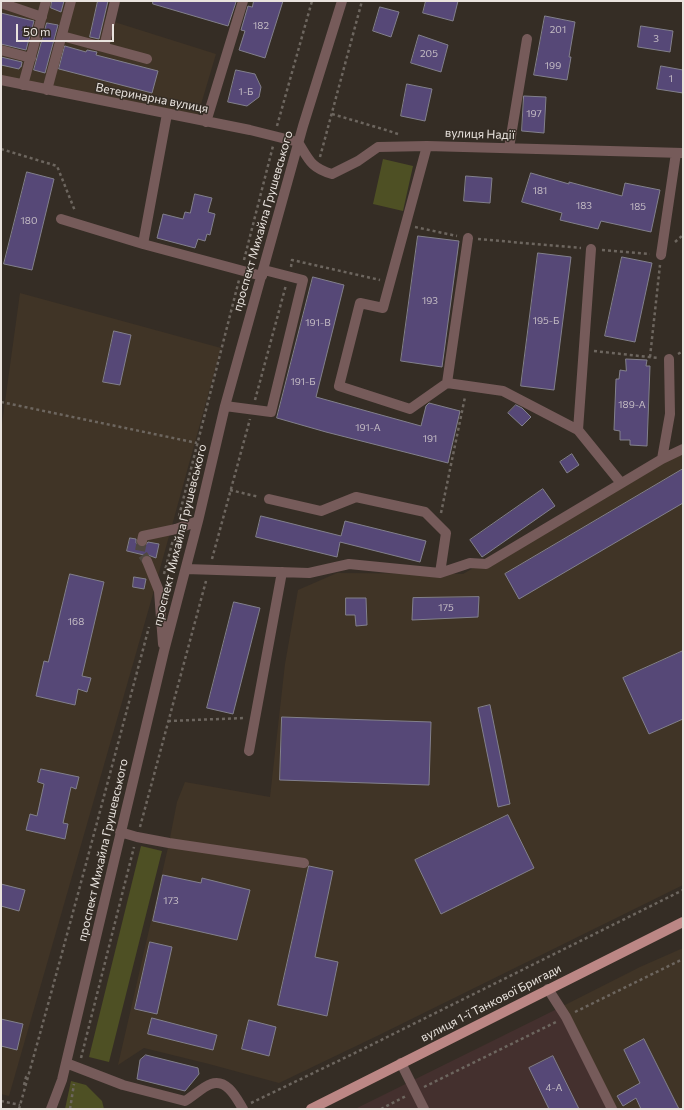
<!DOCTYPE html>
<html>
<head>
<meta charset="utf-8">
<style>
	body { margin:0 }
	#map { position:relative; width:684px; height:1110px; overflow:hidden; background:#352d25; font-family:Commissioner,sans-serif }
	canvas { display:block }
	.frame { position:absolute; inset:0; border:2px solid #e9e3de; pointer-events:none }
	.scale { position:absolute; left:16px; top:24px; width:98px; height:18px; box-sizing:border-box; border:2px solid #e9e3de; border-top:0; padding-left:5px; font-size:12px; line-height:14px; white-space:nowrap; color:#e9e3de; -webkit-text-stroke:3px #352d25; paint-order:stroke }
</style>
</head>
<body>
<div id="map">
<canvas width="684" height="1110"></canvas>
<div class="frame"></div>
<div class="scale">50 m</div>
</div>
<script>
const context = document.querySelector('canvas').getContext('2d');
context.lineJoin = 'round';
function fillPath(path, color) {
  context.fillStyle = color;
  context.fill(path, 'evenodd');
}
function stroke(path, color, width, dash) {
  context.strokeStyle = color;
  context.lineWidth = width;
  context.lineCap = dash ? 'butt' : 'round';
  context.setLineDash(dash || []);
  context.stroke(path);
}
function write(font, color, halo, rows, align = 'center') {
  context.font = font + ' Commissioner,sans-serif';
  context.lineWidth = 3;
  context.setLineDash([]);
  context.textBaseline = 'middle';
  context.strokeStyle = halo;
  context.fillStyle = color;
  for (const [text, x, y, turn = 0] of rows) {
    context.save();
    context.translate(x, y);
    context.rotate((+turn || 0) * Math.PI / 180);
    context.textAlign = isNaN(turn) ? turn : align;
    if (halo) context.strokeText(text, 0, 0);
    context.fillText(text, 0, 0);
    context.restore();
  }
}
fillPath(new Path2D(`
	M 1,1 L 109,1 L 105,19 L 216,54 L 197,118 L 1,76 Z
	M 20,293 L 221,348 L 153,594 L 9,1096 L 1,1094 L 1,431 Z
	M 683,444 L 683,885 L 377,1036 L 279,1083 L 209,1064 L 144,1048 L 118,1065 L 169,843 L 177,802 L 185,782 L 270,797 L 285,664 L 298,590 L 337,573 L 463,574 Z
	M 683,948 L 683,1109 L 609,1109 L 561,1007 L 640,967 Z`), '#403426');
fillPath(new Path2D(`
	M 561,1007 L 609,1109 L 355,1109 Z`), '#44302e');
fillPath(new Path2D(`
	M 383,159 L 413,166 L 403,211 L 373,204 Z
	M 141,846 L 162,851 L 109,1062 L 89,1057 Z
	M 71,1081 L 86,1085 L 102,1101 L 104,1109 L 65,1109 Z`), '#4e5024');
const building = new Path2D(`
	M 52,1 L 64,1 L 61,12 L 51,8 Z
	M 98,1 L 108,1 L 99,39 L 90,37 Z
	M 153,1 L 233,1 L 236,2 L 228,26 L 153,4 Z
	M 254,1 L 283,1 L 265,58 L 239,50 L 245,31 L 241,30 L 248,6 L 252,7 Z
	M 426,1 L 458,1 L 453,21 L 423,13 Z
	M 380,7 L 399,12 L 391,37 L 373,31 Z
	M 1,13 L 34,21 L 26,50 L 1,44 Z
	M 545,16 L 575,22 L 569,57 L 571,57 L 567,80 L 534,75 Z
	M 47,23 L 58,25 L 45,73 L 34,70 Z
	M 641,26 L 673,31 L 670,52 L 638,47 Z
	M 419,35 L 448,45 L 441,72 L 411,63 Z
	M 65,46 L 86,52 L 87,50 L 97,52 L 96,55 L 158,71 L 152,93 L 59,69 Z
	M 1,57 L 22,62 L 21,67 L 20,67 L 19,69 L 1,65 Z
	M 661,66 L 683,70 L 683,93 L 657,89 Z
	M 236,70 L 255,74 L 261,87 L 259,97 L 247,106 L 228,102 Z
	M 407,84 L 432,89 L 425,121 L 401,116 Z
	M 524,96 L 546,97 L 544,133 L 522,131 Z
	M 27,172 L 54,179 L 32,270 L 4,264 Z
	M 531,173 L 569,184 L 569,182 L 622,196 L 625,183 L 660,190 L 651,232 L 601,221 L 598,229 L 560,220 L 562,213 L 522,202 Z
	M 466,176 L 492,178 L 490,203 L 464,201 Z
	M 195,194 L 212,198 L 208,212 L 215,214 L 210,235 L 207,234 L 205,241 L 198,239 L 195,248 L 157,238 L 163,214 L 183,219 L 185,212 L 190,213 Z
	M 418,236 L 459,241 L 442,367 L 401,361 Z
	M 538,253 L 571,257 L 554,390 L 521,386 Z
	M 622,257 L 652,263 L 635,342 L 605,336 Z
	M 313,277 L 344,285 L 316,397 L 421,426 L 426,406 L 429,403 L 460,411 L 448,463 L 326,432 L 277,418 Z
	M 114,331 L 131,335 L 120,385 L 103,382 Z
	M 626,359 L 647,360 L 646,366 L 650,366 L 647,446 L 630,445 L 630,440 L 620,440 L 620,431 L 614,430 L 616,379 L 619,379 L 620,370 L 626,371 Z
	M 516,405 L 522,408 L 531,417 L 522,426 L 508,413 Z
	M 572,454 L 579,465 L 567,473 L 560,462 Z
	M 683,469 L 683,503 L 519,599 L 505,574 Z
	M 543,489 L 555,506 L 482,557 L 470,540 Z
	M 261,516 L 341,536 L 345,521 L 426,541 L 420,562 L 340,542 L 337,557 L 256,537 Z
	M 130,538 L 136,539 L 136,543 L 140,547 L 144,547 L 148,542 L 159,544 L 156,558 L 148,555 L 144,555 L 127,551 Z
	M 70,574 L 104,582 L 82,676 L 91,678 L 87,692 L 78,689 L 75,705 L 36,696 L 44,661 L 48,662 Z
	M 134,577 L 146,579 L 144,589 L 133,587 Z
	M 479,597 L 478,617 L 412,620 L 413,598 Z
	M 346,598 L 366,598 L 367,625 L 356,626 L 355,615 L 346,615 Z
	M 234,602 L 260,608 L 233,714 L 207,708 Z
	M 683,651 L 683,719 L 649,734 L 623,678 Z
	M 490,705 L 510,804 L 498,807 L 478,708 Z
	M 282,717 L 431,722 L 429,785 L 280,780 Z
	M 41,769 L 79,777 L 76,789 L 71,787 L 63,823 L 68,824 L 65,839 L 26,830 L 30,814 L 37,816 L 44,784 L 38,782 Z
	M 508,815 L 534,868 L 441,914 L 415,860 Z
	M 309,866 L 333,871 L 315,957 L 338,962 L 327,1016 L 278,1005 Z
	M 163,875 L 201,883 L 202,878 L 250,890 L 237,940 L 153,921 Z
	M 1,884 L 25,890 L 19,911 L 1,906 Z
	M 150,942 L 172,947 L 157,1014 L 135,1009 Z
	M 152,1018 L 217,1035 L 213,1050 L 148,1034 Z
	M 1,1019 L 23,1024 L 17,1050 L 1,1046 Z
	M 249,1020 L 276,1027 L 269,1056 L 242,1049 Z
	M 644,1039 L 679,1109 L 641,1109 L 636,1098 L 623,1106 L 617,1096 L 640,1083 L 624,1050 Z
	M 146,1055 L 198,1068 L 199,1074 L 185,1091 L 137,1079 L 140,1060 Z
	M 553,1056 L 579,1109 L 549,1109 L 529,1068 Z`);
fillPath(building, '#564877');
stroke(building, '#82808c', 1);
stroke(new Path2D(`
	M 142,541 L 140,551 L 147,561`), '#504841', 10, [10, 5]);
stroke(new Path2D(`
	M 332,114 L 386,130 L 398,134
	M 277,126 L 312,1
	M 1,149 L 57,166 L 75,211
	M 320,157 L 362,1
	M 415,227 L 457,236
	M 478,239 L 581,248
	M 675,242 L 683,235
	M 602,250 L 650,254
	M 244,260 L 273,146
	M 291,267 L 292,260 L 380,280
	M 594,351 L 658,358
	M 678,354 L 683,351
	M 650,357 L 660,265
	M 255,400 L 286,285
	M 1,402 L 197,443
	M 230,490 L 259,497
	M 441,513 L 465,397
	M 179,516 L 239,280
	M 212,559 L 250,419
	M 164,574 L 173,540
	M 168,721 L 245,718
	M 140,827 L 206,581
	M 575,1012 L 683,959
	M 81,1058 L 134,847
	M 24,1085 L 26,1077 L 28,1076
	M 424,1087 L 556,1022
	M 1,1101 L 20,1105
	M 251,1103 L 361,1050 L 683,890
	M 19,1109 C 64,949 106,788 149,627
	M 70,1109 L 74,1084
	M 381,1109 L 406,1096`), '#6d665f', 2.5, [3, 3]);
stroke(new Path2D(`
	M 1,3 L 42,17
	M 62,36 L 147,59
	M 104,47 L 115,1
	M 1,50 L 31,58
	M 1,80 L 250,130 L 298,142 C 309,160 311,168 332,174 L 358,161 L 378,147 L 427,146 L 683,153
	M 23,85 L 46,1
	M 47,90 L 71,1
	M 206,122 L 243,1
	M 427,146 L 383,308 L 360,303 L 339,386 L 410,409 L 447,383
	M 509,148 L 527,39
	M 61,219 L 143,244 L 262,276
	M 468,238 L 447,383 L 503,391 L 578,430
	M 143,244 L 167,114
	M 591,249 L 578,430 L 621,483
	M 661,255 L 676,153
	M 225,406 L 271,412 L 303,280 L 264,270
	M 662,459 L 670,414 L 669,359
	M 269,499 L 321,511 L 356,497 L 425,512 L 446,533 L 440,573
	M 142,541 L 143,536 L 176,529 L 198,521
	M 147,561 L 159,591 L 163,644
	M 186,569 L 309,573 L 349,564 L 440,573 L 470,563 L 486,564 L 662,459 L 683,449
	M 249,751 L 282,572
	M 120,832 L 137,837 L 169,843 L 304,863
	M 548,989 L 566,1017 L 612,1109
	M 66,1063 L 123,1085 L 185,1101 C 192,1097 204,1086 211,1084 C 227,1078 237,1099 243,1109
	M 401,1063 L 424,1109
	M 51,1109 L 62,1080 L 66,1063 L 164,651 L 198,521 L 225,406 L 303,126 L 342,1`), '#765b5a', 10);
stroke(new Path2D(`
	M 311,1109 L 683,922`), '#bc8785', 10);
write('10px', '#c4bcc4', null, [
	["182",261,26],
	["201",558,30],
	["3",656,39],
	["205",429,54],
	["199",553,66],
	["1",671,79],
	["1-Б",246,92],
	["197",534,114],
	["181",540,191],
	["183",584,206],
	["185",638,207],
	["180",29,221],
	["193",430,301],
	["195-Б",546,321],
	["191-В",318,323],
	["191-Б",303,382],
	["189-А",632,405],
	["191-А",368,428],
	["191",430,439],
	["175",446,608],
	["168",76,622],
	["173",171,901],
	["4-А",554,1088]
]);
write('12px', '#e9e3de', '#352d25', [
	["Ветеринарна вулиця",152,98,11],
	["вулиця Надії",480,134,2],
	["проспект Михайла Грушевського",263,221,-74],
	["проспект Михайла Грушевського",180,535,-76],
	["проспект Михайла Грушевського",103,850,-77],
	["вулиця 1-ї Танкової Бригади",491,1003,-27]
]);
</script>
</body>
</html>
